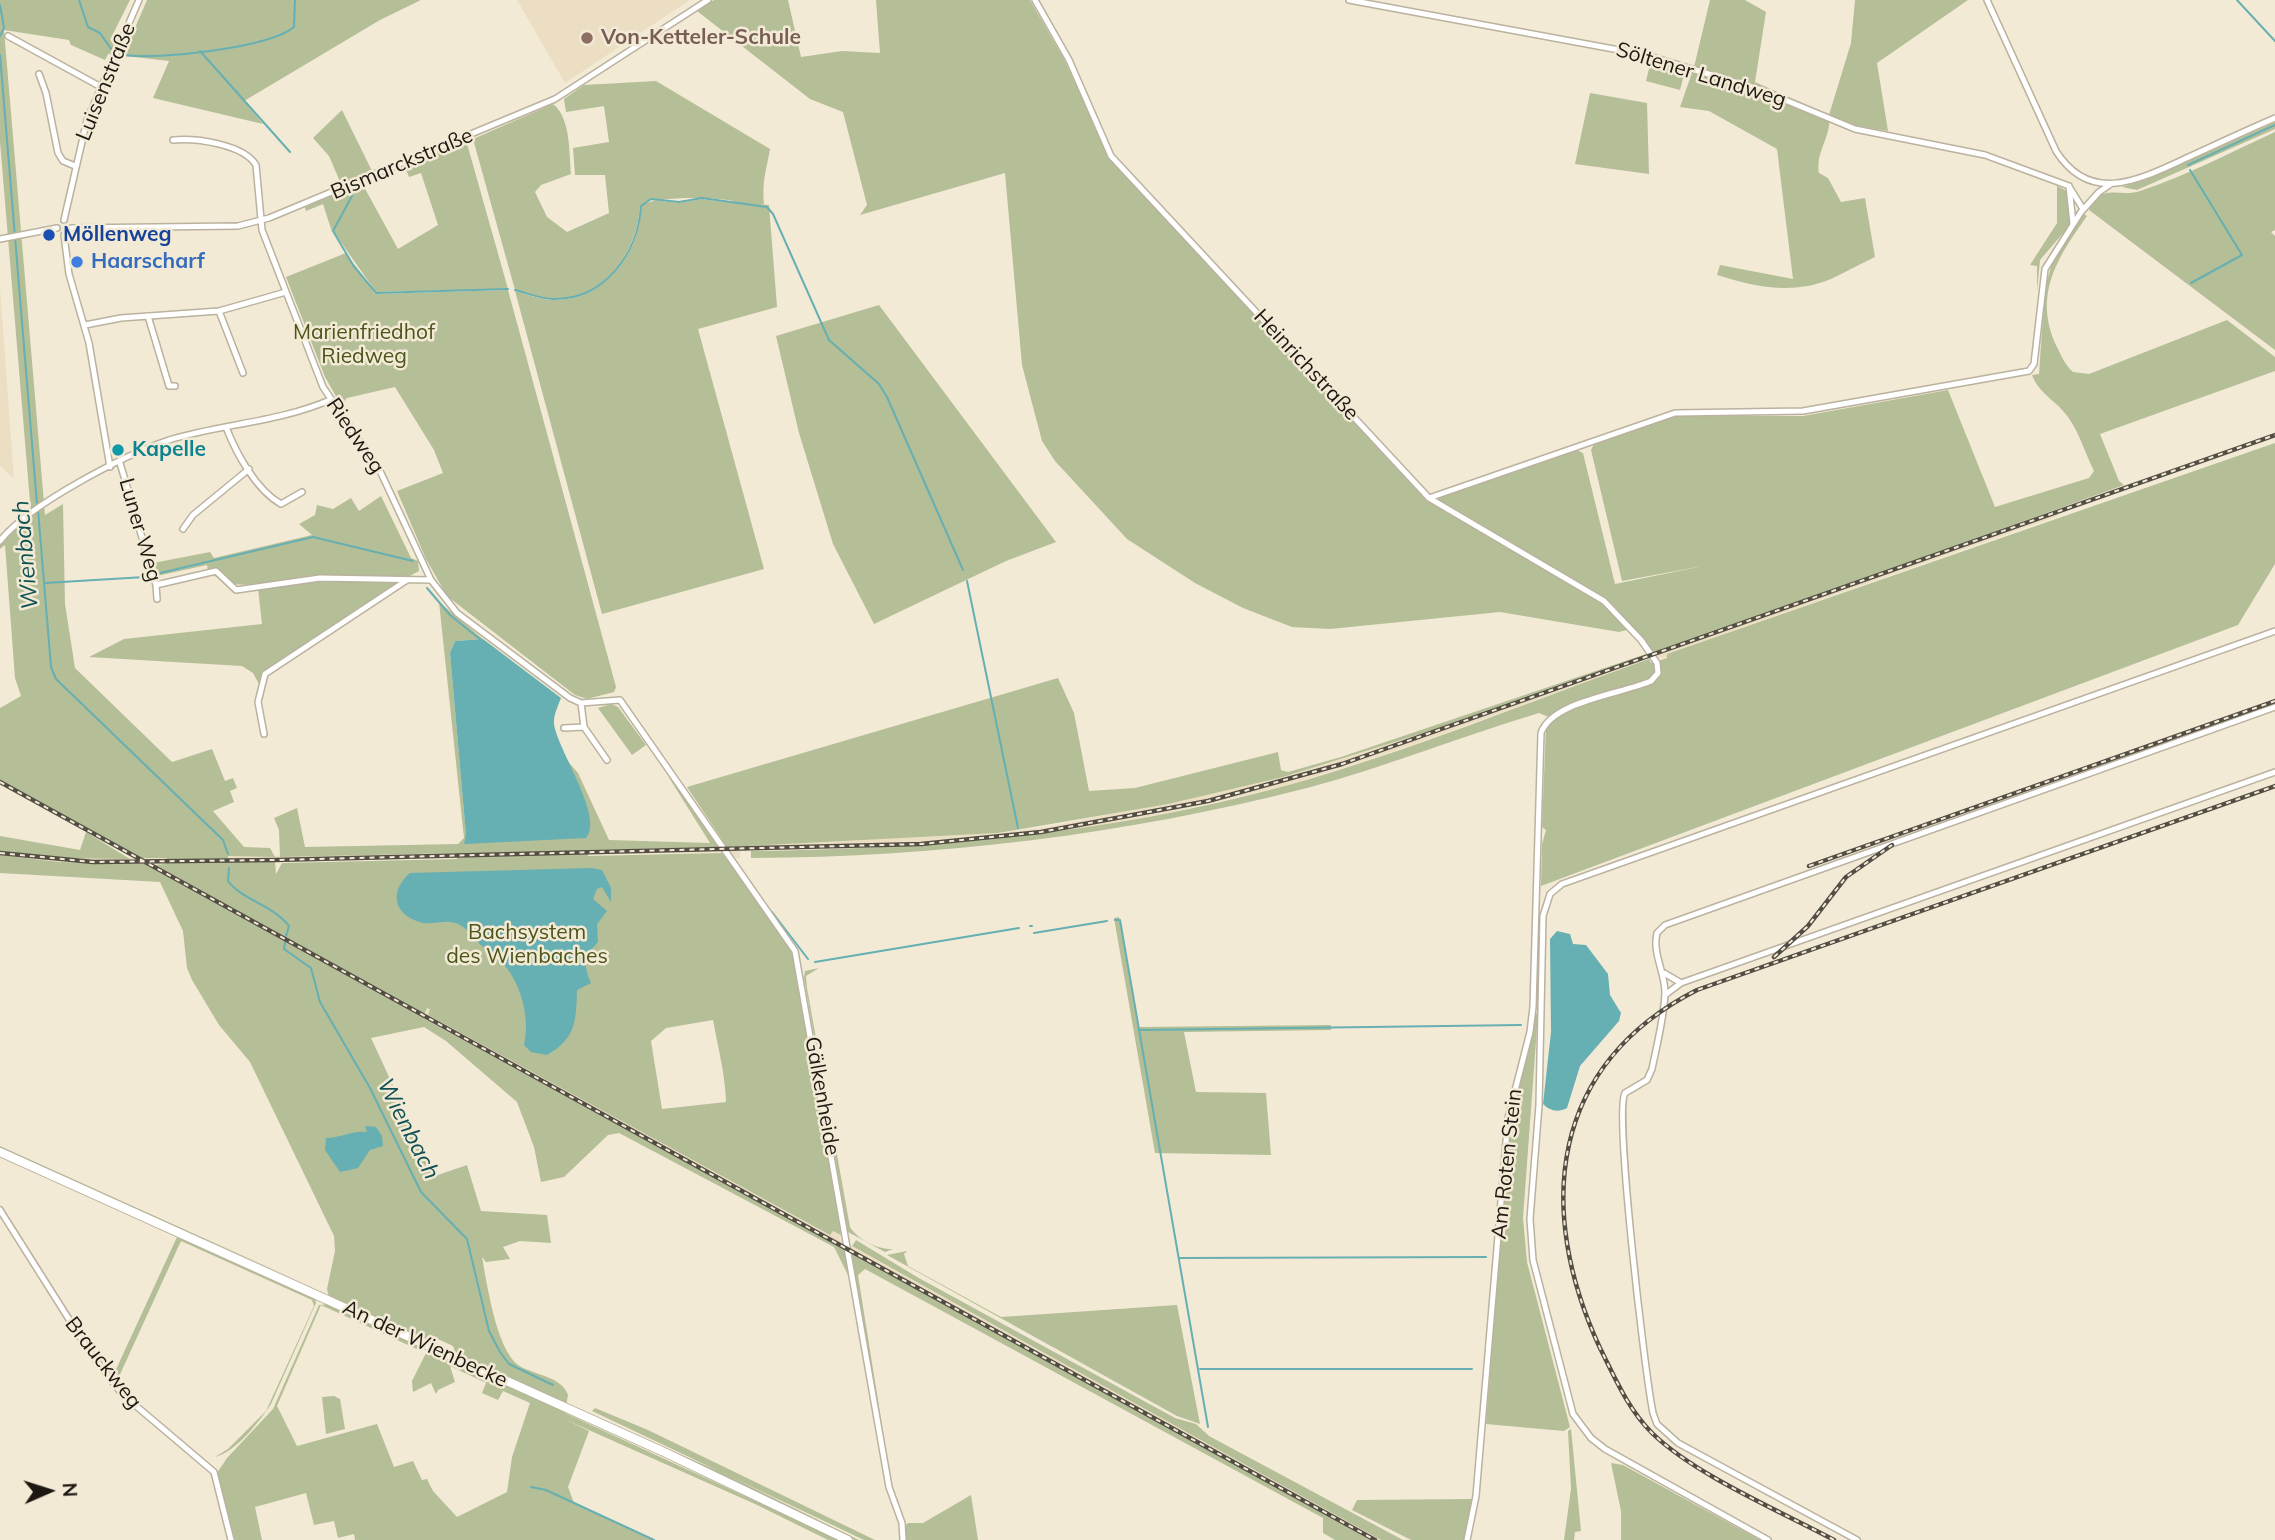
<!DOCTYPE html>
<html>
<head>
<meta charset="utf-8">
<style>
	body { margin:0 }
	#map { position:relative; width:2275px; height:1540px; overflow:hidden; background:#f3ead6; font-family:Mulish,sans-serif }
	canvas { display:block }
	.north { position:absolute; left:14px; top:1456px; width:70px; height:70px; -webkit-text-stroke:5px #f3ead6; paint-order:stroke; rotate:87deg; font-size:19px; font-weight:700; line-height:28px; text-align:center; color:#1d1912 }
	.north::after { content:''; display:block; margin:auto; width:24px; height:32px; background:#1d1912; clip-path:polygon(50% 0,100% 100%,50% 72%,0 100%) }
</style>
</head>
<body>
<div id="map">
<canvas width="2275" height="1540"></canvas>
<div class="north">N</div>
</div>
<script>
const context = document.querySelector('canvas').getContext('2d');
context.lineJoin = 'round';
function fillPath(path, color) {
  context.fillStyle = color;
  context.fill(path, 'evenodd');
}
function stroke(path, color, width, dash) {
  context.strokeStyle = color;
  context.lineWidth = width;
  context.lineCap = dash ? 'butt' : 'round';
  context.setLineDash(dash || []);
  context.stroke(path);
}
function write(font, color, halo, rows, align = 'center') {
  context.font = font + ' Mulish,sans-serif';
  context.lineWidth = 5;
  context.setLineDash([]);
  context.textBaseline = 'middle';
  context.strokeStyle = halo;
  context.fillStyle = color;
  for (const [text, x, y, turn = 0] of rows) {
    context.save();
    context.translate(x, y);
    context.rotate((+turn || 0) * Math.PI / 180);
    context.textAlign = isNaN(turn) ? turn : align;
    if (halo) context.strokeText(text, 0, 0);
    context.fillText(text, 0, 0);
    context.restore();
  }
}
fillPath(new Path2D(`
	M 517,0 L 690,0 L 565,83 Z
	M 0,287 L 14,479 L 0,466 Z
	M 2056,511 L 2058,516 L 1667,654 L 1668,657 L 1649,659 L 1404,748 L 1285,786 L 1172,812 L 1049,835 L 944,844 L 740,851 L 740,858 L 732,858 L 730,852 L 152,864 L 431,1009 L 428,1015 L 830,1234 L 833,1231 L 841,1235 L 839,1239 L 1381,1540 L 1370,1540 L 1332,1519 L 146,864 L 59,862 L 0,855 L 0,851 L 59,858 L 134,858 L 0,784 L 0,781 L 142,858 L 718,847 L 998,833 L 1048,827 L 1283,777 L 1401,740 L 1665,651 Z`), '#ebdec3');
fillPath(new Path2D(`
	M 0,0 L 130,0 L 110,40 L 125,51 L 147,0 L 421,0 L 380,20 L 244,101 L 263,124 L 153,98 L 169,61 L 108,54 L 105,60 L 71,45 L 69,40 L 4,30 L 45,515 L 63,504 L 65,604 L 75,668 L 172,762 L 212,749 L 225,781 L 233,778 L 237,788 L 230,791 L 234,802 L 213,811 L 244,847 L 270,848 L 275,857 L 228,856 L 227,862 L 275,862 L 276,874 L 282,863 L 457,859 L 456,853 L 280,857 L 279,830 L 274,818 L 297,808 L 305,847 L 458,844 L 464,838 L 439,602 L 483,639 L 455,641 L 450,653 L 466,834 L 550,719 L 560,752 L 578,773 L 609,840 L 710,843 L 668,776 L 674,783 L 718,847 L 588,850 L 588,856 L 722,853 L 794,952 L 841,1235 L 833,1231 L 830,1235 L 428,1015 L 430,1009 L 427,1008 L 423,1018 L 845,1249 L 882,1461 L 849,1277 L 834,1247 L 619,1133 L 608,1135 L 564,1177 L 541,1182 L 534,1147 L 517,1102 L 446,1041 L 424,1027 L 371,1038 L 435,1176 L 467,1165 L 481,1211 L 547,1215 L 551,1243 L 520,1241 L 503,1247 L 510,1259 L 486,1262 L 482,1257 C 487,1284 496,1348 518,1365 C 533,1375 562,1376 568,1395 L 565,1413 L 840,1540 L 828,1540 L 755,1504 L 564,1419 L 589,1431 L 568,1487 L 574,1503 L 653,1540 L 355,1540 L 354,1534 L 338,1538 L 334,1521 L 314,1525 L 306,1493 L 255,1507 L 262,1540 L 235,1540 L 217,1473 L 227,1458 L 273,1409 L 319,1305 L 329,1304 L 420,1345 L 421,1351 L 321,1305 L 277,1406 L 297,1446 L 377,1424 L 394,1467 L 413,1461 L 422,1480 L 427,1479 L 433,1491 L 457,1517 L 507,1492 L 512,1457 L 530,1403 L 503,1391 L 498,1400 L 482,1393 L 486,1383 L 450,1366 L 455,1382 L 438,1390 L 436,1394 L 431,1383 L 413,1392 L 412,1381 L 426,1353 L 456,1354 L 453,1346 L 429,1335 L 428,1341 L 329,1297 L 327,1289 L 335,1251 L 334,1236 L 250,1062 L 219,1025 L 192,980 L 187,968 L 183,931 L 160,882 L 0,873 L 0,855 L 59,862 L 146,864 L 169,876 L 152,865 L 166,864 L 166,858 L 142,858 L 0,781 L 0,708 L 21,696 L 15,678 L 5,545 L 0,549 L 0,545 L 16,525 L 31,514 L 0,142 ZM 713,1020 C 718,1048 725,1073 726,1102 L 662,1109 L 651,1041 L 666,1028 Z
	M 714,0 L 788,0 L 801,57 L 842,51 L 880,53 L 876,0 L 1030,0 L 1065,61 L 1110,159 L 1428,502 L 1577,450 L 1583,453 L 1615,584 L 1703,566 L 1622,581 L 1591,450 L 1594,444 L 1674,416 L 1803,416 L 1948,390 L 1995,507 L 2089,478 L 2094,471 C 2085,453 2080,434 2068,417 C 2057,401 2039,394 2032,375 L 2039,374 L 2045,287 L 2054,257 L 2084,214 L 2087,216 C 2058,257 2033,294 2056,345 C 2061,355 2065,365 2073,372 L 2089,374 L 2227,320 L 2275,357 L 2275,371 L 2100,434 L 2119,481 L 2124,485 L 1656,654 L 1634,628 L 1619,632 L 1500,612 L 1330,629 L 1292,627 L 1243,608 L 1195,583 L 1127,539 L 1055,461 L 1042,441 L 1022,365 L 1005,173 L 860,215 L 867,205 L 843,112 L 810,99 L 697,11 Z
	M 1710,0 L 1745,0 L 1766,12 L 1755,82 L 1829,115 L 1851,43 L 1855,0 L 1968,0 L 1877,63 L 1888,131 L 1850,125 L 1829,116 C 1832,136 1815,152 1819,173 L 1828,178 L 1841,202 L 1865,198 L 1875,257 C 1860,264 1846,272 1831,279 C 1792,295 1755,287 1717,275 L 1720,265 L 1793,279 L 1777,149 L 1709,111 L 1680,107 L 1694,67 Z
	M 1651,60 L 1685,71 L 1680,90 L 1646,81 Z
	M 656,81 L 770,149 C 766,172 762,180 764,205 L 760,204 L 769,205 L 777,307 L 698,329 L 764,569 L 602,614 L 515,291 C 527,294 541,300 553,300 C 604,301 640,254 641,206 L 651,200 L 679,203 L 702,199 L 744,204 C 738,204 735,201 728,200 C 709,197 654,196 640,206 C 637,253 604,300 552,299 C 540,298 527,292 515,290 L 473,139 L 553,104 C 571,118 569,153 571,174 L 541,185 L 535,192 L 547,217 L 567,232 L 609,213 L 605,175 L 575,175 L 573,148 L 609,142 L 604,106 L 566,112 L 564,99 L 584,85 Z
	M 1590,93 L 1647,103 L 1649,174 L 1575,164 Z
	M 342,110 L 372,171 L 341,184 L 329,156 L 313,138 Z
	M 2275,122 L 2275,129 L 2137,190 L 2122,187 L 2145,180 Z
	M 2275,132 L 2275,230 L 2271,232 L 2275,236 L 2275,350 L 2089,210 C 2099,182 2121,198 2140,191 C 2186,176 2231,152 2275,132 Z
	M 466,140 L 508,289 L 376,292 L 333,231 L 352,195 L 332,232 L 323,204 L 306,211 L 305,207 ZM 405,167 L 409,177 L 421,173 L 438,225 L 398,249 L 363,185 Z
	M 2057,186 L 2067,191 L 2070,225 L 2040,260 L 2037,291 L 2037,266 L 2030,265 L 2057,223 Z
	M 346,253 L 375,294 L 508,290 L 616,687 L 614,692 L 587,699 L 575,695 L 447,596 L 426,559 L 397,491 L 443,473 L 434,450 L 395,387 L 347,398 L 341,405 L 325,377 L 286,277 Z
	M 879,305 L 1056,542 L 1006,561 L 874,624 L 833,544 L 799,433 L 776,336 Z
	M 2275,443 L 2275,564 L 2238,625 L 1541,886 L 1542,844 L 1546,830 L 1542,827 L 1546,726 L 1551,718 L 1539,713 C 1462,736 1386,767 1307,788 C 1124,835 940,857 751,858 L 751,851 C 933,849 1108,834 1285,786 C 1408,752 1528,702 1649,659 L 1651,663 L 1667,658 L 1667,654 Z
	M 381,496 L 411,558 L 418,561 L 419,571 L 406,578 L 320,576 L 254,585 L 226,584 L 208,571 L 207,565 L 152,577 L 151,574 L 156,572 L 153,563 L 210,552 L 214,558 L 312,535 L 299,524 L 315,515 L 317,505 L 333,509 L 351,498 L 359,511 Z
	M 320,580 L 400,582 L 263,673 L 259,684 L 253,673 L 242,666 L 89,657 L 124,639 L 262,624 L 258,588 Z
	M 1646,654 L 1648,657 L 1487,713 L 1283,777 L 1168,804 L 998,833 L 727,847 L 687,787 L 1058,678 L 1074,713 L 1089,791 L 1135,788 L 1278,752 L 1281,770 L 1288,772 L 1341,757 Z
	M 611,704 L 618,707 L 646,745 L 632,755 L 598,708 Z
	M 86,832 L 130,859 L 59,858 L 0,851 L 0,836 L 80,850 Z
	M 1119,917 L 1138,1027 L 1331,1025 L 1331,1030 L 1184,1032 L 1196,1092 L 1266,1093 L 1271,1155 L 1155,1153 L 1114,918 Z
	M 819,968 L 806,976 L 807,988 L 850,1227 C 857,1239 878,1250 893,1249 L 885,1252 L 848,1232 L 804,978 L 805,971 Z
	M 1535,1013 L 1538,1014 L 1523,1218 L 1527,1262 L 1570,1427 L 1564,1431 L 1486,1424 L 1511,1112 Z
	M 0,1146 L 312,1287 L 319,1290 L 0,1149 Z
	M 0,1156 L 315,1298 L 316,1303 L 271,1404 C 259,1422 236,1452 215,1457 L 228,1449 L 266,1411 L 314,1306 L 312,1300 L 181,1241 L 117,1381 L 113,1376 L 177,1237 Z
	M 856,1240 L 917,1277 L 1175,1418 L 1196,1424 L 1209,1436 L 1403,1540 L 1381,1540 L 1334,1514 L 852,1246 Z
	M 907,1251 L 904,1254 L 908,1266 L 1001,1317 L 1177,1305 L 1200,1424 L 1177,1416 L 887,1255 Z
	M 851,1252 L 1370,1540 L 1335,1540 L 1323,1533 L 1323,1518 L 865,1269 L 858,1275 L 887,1457 Z
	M 334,1396 L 340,1399 L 345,1429 L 326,1434 L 322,1397 Z
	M 572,1407 L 723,1473 L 859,1540 L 855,1540 Z
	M 595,1408 L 648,1430 L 875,1540 L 864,1540 L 592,1411 Z
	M 1571,1429 L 1581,1531 L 1575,1532 L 1574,1540 L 1564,1540 L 1571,1489 L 1568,1431 Z
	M 1611,1463 L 1623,1465 L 1760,1540 L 1621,1540 L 1621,1511 Z
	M 971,1495 L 978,1540 L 905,1540 L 905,1526 L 908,1523 L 923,1523 Z
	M 1473,1499 L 1464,1540 L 1411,1540 L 1352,1510 L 1357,1500 Z`), '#b4be97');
fillPath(new Path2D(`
	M 483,639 L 561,698 C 558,706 553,716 554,724 C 557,749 605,818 586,838 L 464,844 L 466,835 L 450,653 L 455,641 Z
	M 591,868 L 602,870 L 611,888 L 611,902 L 602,887 L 597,889 L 593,899 L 607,911 L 597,924 L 598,942 C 584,957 583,965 591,983 L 577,990 C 576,1022 576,1038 547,1055 L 531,1052 L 524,1045 C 531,1017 520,980 500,960 C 495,955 488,952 483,947 C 475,940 469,930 460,925 C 449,918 436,925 423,923 C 394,916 388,892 410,873 Z
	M 1557,931 L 1570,934 L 1573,944 L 1586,945 L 1608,974 L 1610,995 L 1621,1013 L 1619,1021 L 1580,1066 L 1567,1108 C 1558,1113 1550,1111 1543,1104 L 1551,1032 L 1550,939 Z
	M 365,1126 L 376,1127 L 382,1136 L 383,1146 L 370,1150 L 358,1168 L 340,1172 L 325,1150 L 326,1138 C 341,1138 352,1130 367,1132 Z`), '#66afb2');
stroke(new Path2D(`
	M 79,0 L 88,27 L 100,33 L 112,50
	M 2237,0 L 2275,41
	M 0,5 L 4,28 L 0,36
	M 200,51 L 290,152
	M 0,55 L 37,504
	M 124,55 C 157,60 269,48 294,27 L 295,0
	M 2188,165 L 2275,125
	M 2190,170 L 2242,255 L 2191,283
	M 352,189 L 352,196 L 333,231 L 353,265 L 376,293 L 508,289
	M 515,290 C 527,293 541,299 553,299 C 604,300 638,254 641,206 L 651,199 L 679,202 L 702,198 L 767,207 L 773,214 L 829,340 L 879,384 L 887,397 L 963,570
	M 38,510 L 51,667 L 56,679 L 223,840 L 228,854
	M 156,574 L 313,537 L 413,561
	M 967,581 L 1018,828
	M 45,583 L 145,577
	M 427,588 L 450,615 L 481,640
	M 229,868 L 228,881 C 242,900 273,905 289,926 L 286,936
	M 772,912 L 808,959
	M 1115,920 L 1120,920 L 1208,1427
	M 1030,926 L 1032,926
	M 1034,933 L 1107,921
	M 285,942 L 284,949 L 311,968 L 320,1002 L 370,1088 L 421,1192 L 467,1239 L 489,1331 L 500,1352 L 509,1364 L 553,1385
	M 815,962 L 1019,928
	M 1141,1030 L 1521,1025
	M 1179,1258 L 1486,1257
	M 1200,1369 L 1472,1369
	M 531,1487 L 546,1490 L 654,1540`), '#66afb2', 2);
const street = new Path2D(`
	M 1035,0 L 1069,60 L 1111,156 L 1429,498 L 1604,601 L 1641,640 L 1657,663 L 1658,673 L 1651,681 C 1622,694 1552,701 1541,733 L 1533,1007 L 1530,1032 L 1508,1118 L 1476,1496 L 1467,1540
	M 1349,0 L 1646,55 L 1761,90 L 1855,129 L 1985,155 L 2069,186
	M 1987,0 L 2056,151 C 2092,208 2144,177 2191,156 C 2219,143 2247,130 2275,118
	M 8,36 L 101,87
	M 39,74 L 46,93 L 58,153 L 63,161 L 75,166
	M 173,140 C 196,138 243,144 256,165 L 262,230 L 323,387 L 381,473 L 431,580 L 457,613 L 570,698 L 581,703 L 620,700 L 795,951 L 889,1487 L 902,1523 L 903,1540
	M 2069,186 L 2073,224
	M 2070,188 L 2083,209
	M 64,220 L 87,120 L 139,0
	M 71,228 L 238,226 L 269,218 L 555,99 L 708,0
	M 64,235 L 69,274 L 89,343 L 110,467
	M 0,239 L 57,228
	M 219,311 L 243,373
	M 148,316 L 169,386 L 175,386
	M 85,325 L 121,318 L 219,311 L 286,292
	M 226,427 C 236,453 256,490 281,504 L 302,492
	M 120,463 L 156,585 L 157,599
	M 1429,498 L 1675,413 L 1803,411 L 2029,371 L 2034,364 L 2045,269 L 2081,212 L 2099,192 L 2111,184
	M 183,529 L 193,515 L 249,469
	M 0,541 C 28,505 124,455 169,440 C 221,424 279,422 330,400
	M 156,585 L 216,571 L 236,590 L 320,578 L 430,580
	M 581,703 L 584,727 L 607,760
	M 564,728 L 584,727
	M 264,734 L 258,702 L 265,674 L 407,580
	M 1664,973 L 1681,983
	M 1665,995 L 1681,983 L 2275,772
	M 0,1210 L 89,1351 L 122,1394 L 214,1472 L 231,1540
	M 1768,1540 L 1605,1449 L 1591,1438 L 1573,1414 L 1533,1260 L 1530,1219 L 1539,1105 L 1543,916 L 1550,894 L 1562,884 L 2275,631
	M 1857,1540 L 1678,1443 L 1657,1424 L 1653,1413 C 1645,1375 1614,1111 1625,1093 L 1647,1080 L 1652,1069 C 1657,1044 1664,1018 1665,993 C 1665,972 1652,953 1657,933 L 1665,925 L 2275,707`);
const secondary = new Path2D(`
	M 0,1152 L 664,1452 L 848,1540`);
stroke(street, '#bab29e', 8);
stroke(secondary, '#bab29e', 10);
stroke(street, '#fff', 5);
stroke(secondary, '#fff', 8);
const rail = new Path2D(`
	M 0,782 L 1375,1540
	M 0,853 L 93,862 L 275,860 L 921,844 L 1041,832 L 1208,801 L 1342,764 L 2275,435
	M 1809,866 L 2275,701
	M 1774,957 L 1808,926 L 1846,877 L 1892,845
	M 1834,1540 C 1780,1511 1695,1475 1652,1433 C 1628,1409 1615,1378 1600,1348 C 1535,1208 1550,1065 1697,990 L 2275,786`);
stroke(rail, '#534e44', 4.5);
stroke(rail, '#f3ead6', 2, [5]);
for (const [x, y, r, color] of [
	[587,38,7,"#8d6e63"],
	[49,235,7,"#1a4fb4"],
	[77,262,7,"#3f7fe0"],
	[118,450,7,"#0f9aa8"]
]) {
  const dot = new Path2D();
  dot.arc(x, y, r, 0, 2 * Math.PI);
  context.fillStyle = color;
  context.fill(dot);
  stroke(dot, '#f3ead6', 2.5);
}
write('bold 21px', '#785e54', '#f3ead6', [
	["Von-Ketteler-Schule",601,38]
], 'left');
write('21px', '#1d1912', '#f3ead6', [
	["Söltener Landweg",1701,75,17],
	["Luisenstraße",106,82,-68],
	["Bismarckstraße",402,164,-23],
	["Heinrichstraße",1306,365,47],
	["Riedweg",355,436,56],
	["Luner Weg",140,530,74],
	["Gälkenheide",822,1096,80],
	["Am Roten Stein",1507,1164,-84],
	["An der Wienbecke",425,1344,25],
	["Brauckweg",103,1363,52]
]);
write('bold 21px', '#164399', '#f3ead6', [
	["Möllenweg",63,235]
], 'left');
write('bold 21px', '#366cbe', '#f3ead6', [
	["Haarscharf",91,262]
], 'left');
write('21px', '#4b551a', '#f3ead6', [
	["Marienfriedhof",364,333],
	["Riedweg",364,357],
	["Bachsystem",527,933],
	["des Wienbaches",527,957]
]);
write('bold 21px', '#0d838f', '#f3ead6', [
	["Kapelle",132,450]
], 'left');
write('italic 23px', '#0f5153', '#f3ead6', [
	["Wienbach",26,555,-95],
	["Wienbach",408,1129,63]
]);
</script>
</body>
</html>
